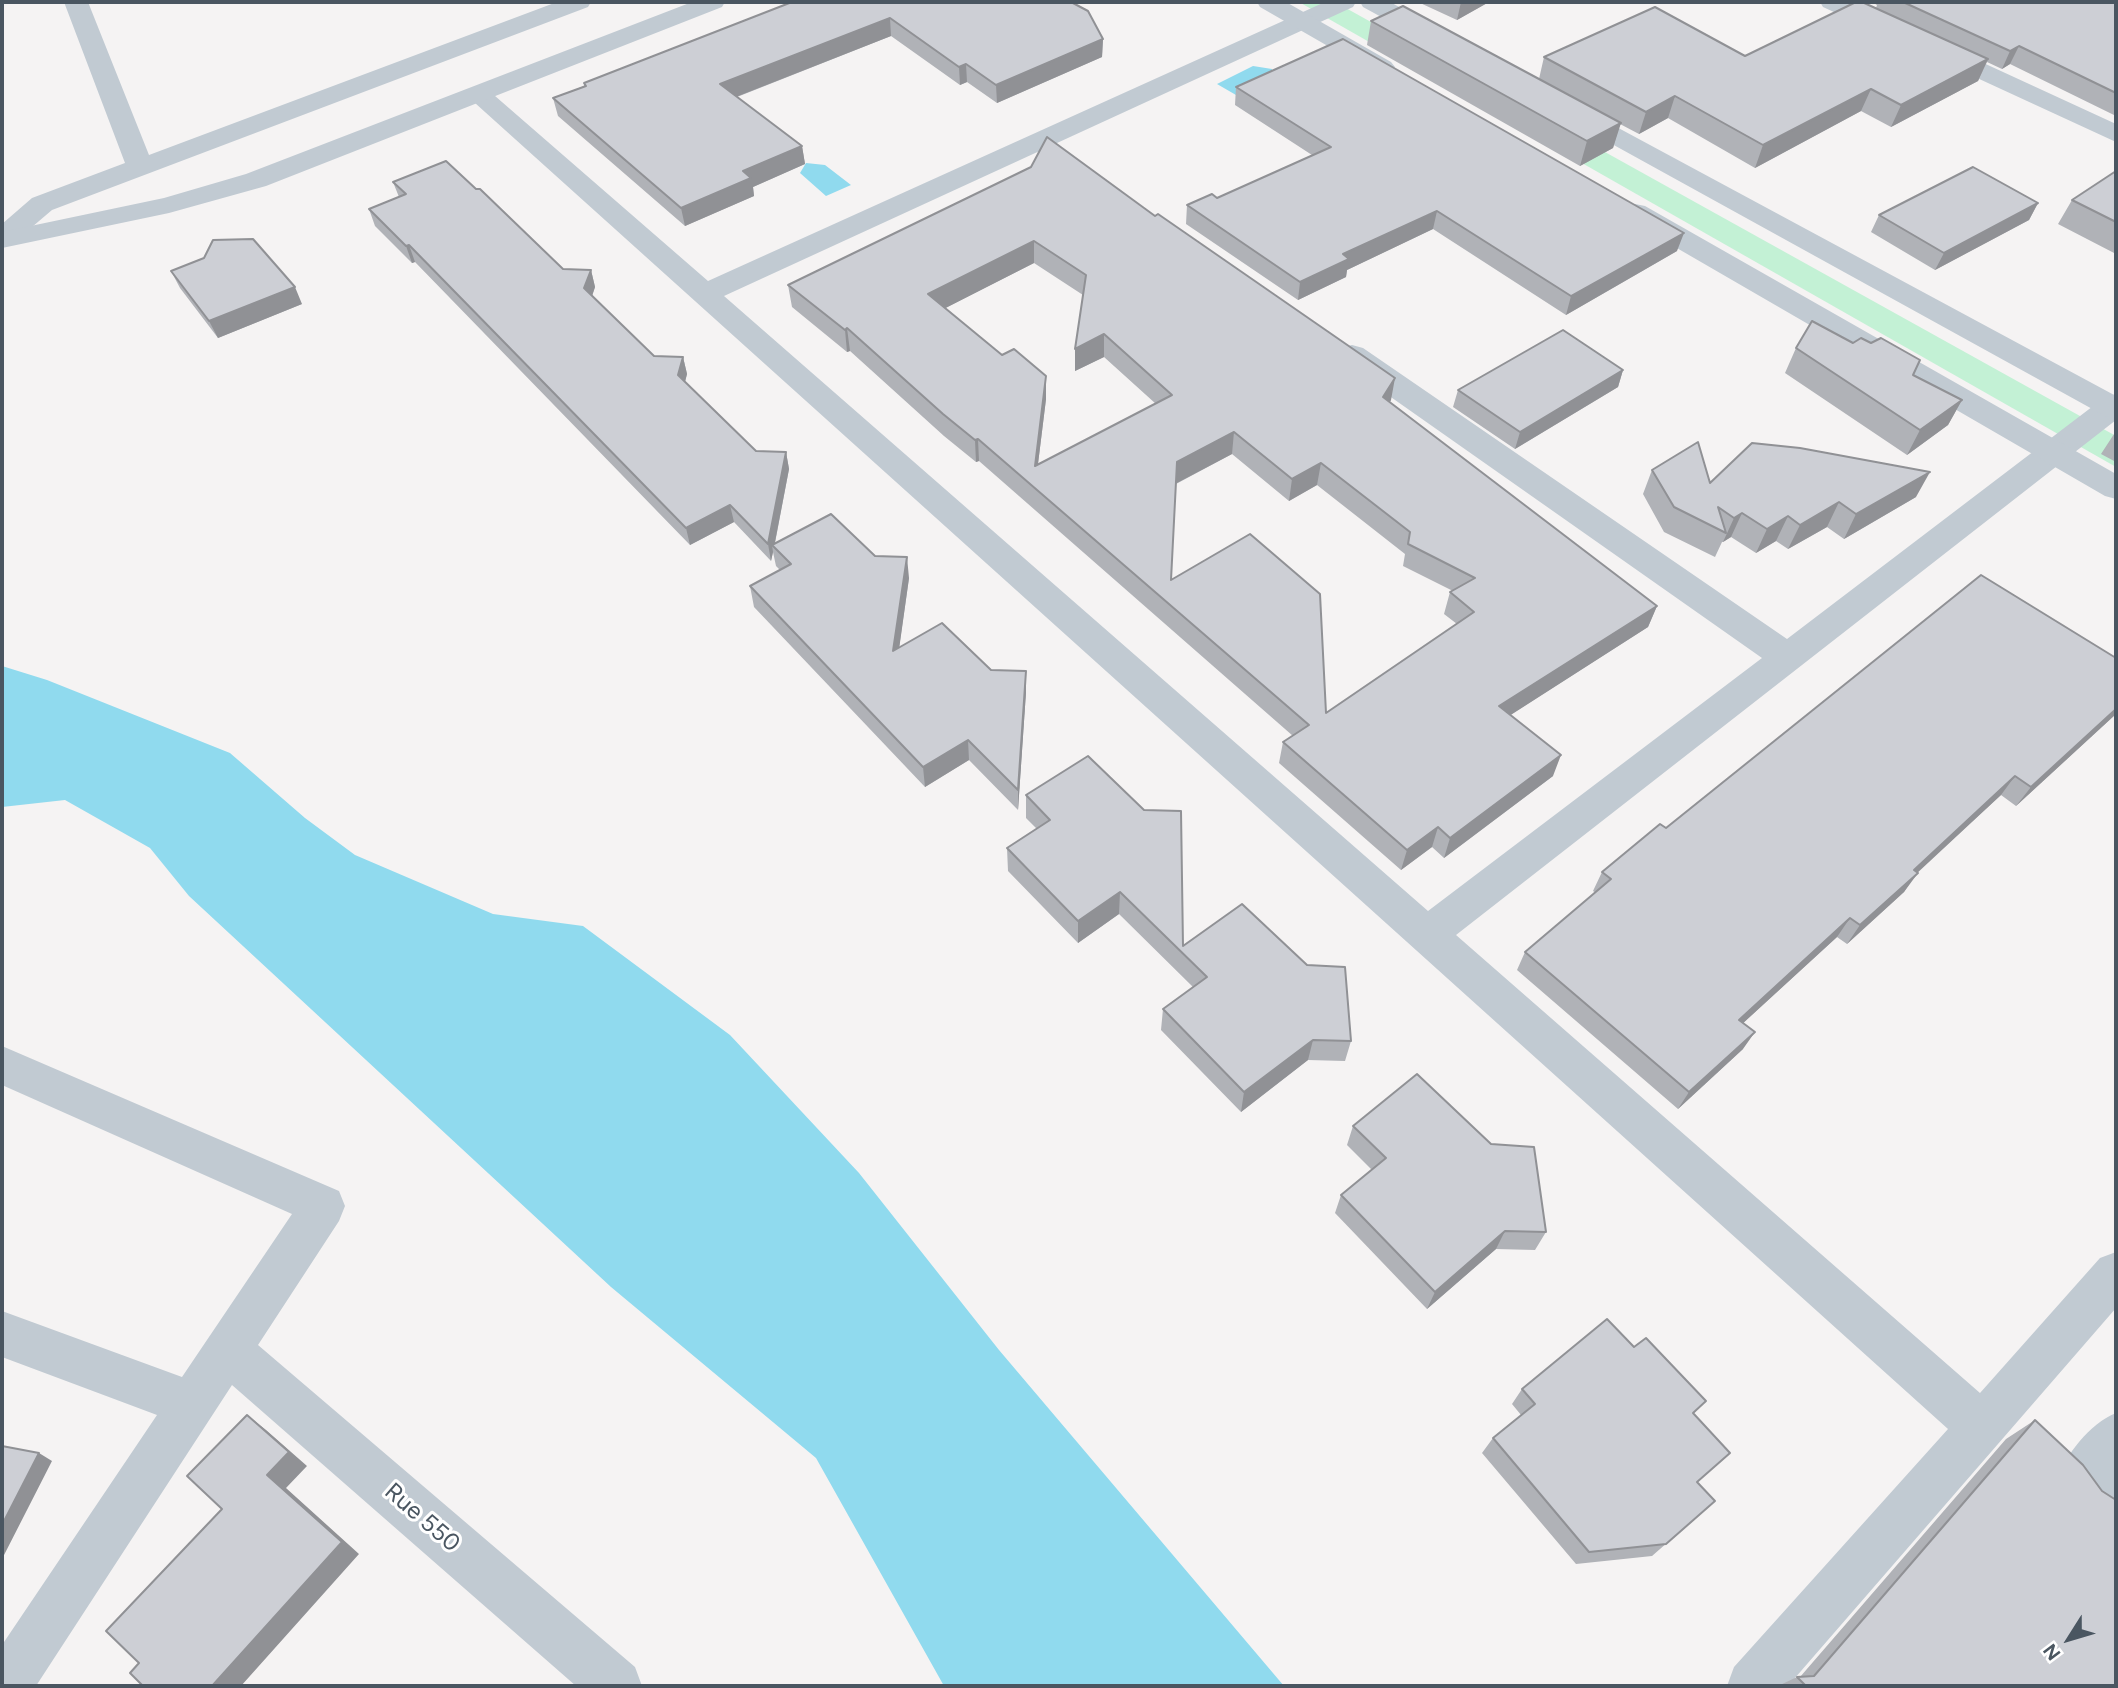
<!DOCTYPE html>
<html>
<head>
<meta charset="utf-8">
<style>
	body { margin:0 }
	#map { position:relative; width:2118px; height:1688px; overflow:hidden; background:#f5f3f3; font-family:Figtree,sans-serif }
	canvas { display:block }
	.frame { position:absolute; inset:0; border:4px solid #4a5661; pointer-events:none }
	.north { position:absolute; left:2034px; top:1604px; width:70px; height:70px; -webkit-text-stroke:5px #fff; paint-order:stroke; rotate:233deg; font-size:19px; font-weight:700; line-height:28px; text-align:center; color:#4a5661 }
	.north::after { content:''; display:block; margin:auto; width:24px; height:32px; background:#4a5661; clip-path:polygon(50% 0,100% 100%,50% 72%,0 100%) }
</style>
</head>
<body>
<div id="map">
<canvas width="2118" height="1688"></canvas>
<div class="frame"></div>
<div class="north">N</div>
</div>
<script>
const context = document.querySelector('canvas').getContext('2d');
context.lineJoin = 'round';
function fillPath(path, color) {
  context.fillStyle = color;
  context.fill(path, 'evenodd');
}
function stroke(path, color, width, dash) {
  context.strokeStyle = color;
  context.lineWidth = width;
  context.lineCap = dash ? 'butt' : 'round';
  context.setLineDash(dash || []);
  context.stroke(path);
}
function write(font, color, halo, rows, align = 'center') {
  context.font = font + ' Figtree,sans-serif';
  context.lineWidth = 6;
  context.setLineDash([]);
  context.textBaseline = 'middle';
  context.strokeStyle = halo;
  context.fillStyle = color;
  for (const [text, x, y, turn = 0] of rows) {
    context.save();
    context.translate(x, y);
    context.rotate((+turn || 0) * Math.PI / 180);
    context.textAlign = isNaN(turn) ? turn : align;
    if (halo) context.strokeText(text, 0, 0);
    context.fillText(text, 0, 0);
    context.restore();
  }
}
fillPath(new Path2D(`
	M 1299,2 L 1335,2 L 2116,436 L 2116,467 Z`), '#c3f1d5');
fillPath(new Path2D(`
	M 1253,66 L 1272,69 L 1272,77 L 1236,95 L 1217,84 Z
	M 806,163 L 825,165 L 851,185 L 826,196 L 800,173 Z
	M 2,666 L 47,680 L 230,753 L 305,818 L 355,855 L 493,914 L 583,926 L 730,1035 L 859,1173 L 999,1350 L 1284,1686 L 944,1686 L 816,1458 L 611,1287 L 189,896 L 150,848 L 65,800 L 2,807 Z`), '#90daee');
fillPath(new Path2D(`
	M 64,2 L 88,2 L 149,155 L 557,2 L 591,2 L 588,7 L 52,210 L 12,244 L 2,246 L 2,224 L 32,198 L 125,163 Z
	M 1325,2 L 1356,2 L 1353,7 L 724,296 L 1428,911 L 1762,658 L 1341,362 L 1337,355 L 1341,348 L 1352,345 L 1363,348 L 1787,639 L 2105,397 L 2116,394 L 2116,420 L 1456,935 L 1980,1393 L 2100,1258 L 2116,1252 L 2116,1308 L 1788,1686 L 1727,1686 L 1734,1667 L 1948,1429 L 465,94 L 469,89 L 487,89 L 708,281 Z
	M 1820,2 L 1851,2 L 2116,124 L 2116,142 L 1823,7 Z
	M 2,1046 L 339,1191 L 345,1206 L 339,1221 L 258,1345 L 635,1667 L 642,1686 L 576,1686 L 232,1385 L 36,1686 L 2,1686 L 2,1645 L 157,1415 L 2,1357 L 2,1311 L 182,1377 L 292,1214 L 2,1085 Z
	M 2116,1413 L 2116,1533 C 2091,1522 2066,1507 2055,1481 C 2067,1454 2089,1424 2116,1413 Z`), '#c1cad2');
fillPath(new Path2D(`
	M 692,2 L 725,2 L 722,7 L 266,186 L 169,213 L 2,248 L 2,232 L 164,198 L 246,174 Z
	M 1257,2 L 1286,2 L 1391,62 L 1395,67 L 1391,72 L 1373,72 L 1260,7 Z
	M 1360,2 L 1390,2 L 1445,32 L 1448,37 L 1445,42 L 1427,42 L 1363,7 Z
	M 1572,103 L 2116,396 L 2116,419 L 2105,416 L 1563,117 L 1559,111 L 1563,105 Z
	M 1635,204 L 1645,206 L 2116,474 L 2116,499 L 2105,496 L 1625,218 L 1621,212 L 1625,206 Z`), '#c1cad2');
fillPath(new Path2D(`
	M 792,2 L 1103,39 L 1102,57 L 997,103 L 967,82 L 960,85 L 891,36 L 737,97 L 802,146 L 805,164 L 753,187 L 754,196 L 685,226 L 558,116 L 553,98 L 584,86 L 584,83 Z
	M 1418,2 L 1489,2 L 1457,20 Z
	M 1872,2 L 2116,2 L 2116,116 L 2010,64 L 2002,69 L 1987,62 L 1978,81 L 1891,127 L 1861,111 L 1755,168 L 1668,118 L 1639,134 L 1620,124 L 1613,148 L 1580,166 L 1367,45 L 1371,21 L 1539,79 L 1544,57 L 1745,56 L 1876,8 L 1877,5 Z
	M 1236,87 L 1677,251 L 1566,315 L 1433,229 L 1347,270 L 1346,277 L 1298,300 L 1186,224 L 1187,205 L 1217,198 L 1312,155 L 1235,105 Z
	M 1031,167 L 1391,400 L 1390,402 L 1657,606 L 1648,627 L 1510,715 L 1553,776 L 1444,858 L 1432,847 L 1401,870 L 1279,763 L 1283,742 L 1293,736 L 979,461 L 976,462 L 944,436 L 850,351 L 847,352 L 792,307 L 788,285 ZM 1034,263 L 1083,295 L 1075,349 L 1075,371 L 1104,357 L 1156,404 L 1038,464 L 1046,399 L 945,308 ZM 1232,454 L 1289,501 L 1317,485 L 1405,554 L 1403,566 L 1453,591 L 1450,592 L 1444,614 L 1457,624 L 1326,713 L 1171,580 L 1176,484 Z
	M 2116,171 L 2116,254 L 2058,224 L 2072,200 Z
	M 393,182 L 563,269 L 591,270 L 595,287 L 592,296 L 654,356 L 683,357 L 687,374 L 685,382 L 756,451 L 786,452 L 789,469 L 775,543 L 875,556 L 909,578 L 899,648 L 991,670 L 1026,671 L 1026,692 L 1018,810 L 969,760 L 925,787 L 754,607 L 750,586 L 780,570 L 776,566 L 773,552 L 771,561 L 734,522 L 690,545 L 415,262 L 412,263 L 375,226 L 369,209 L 399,197 Z
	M 2038,203 L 2029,220 L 1935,270 L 1871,232 L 1879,215 Z
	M 171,271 L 302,304 L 218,338 L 180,288 Z
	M 1796,348 L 1913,375 L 1962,400 L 1948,425 L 1907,455 L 1785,373 Z
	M 1623,370 L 1618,387 L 1515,449 L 1453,407 L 1458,390 Z
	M 2116,431 L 2116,462 L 2101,454 Z
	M 1652,470 L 1710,483 L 1916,497 L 1844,539 L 1827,527 L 1788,549 L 1776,541 L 1756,553 L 1731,537 L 1723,542 L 1722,542 L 1715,557 L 1664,532 L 1643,494 Z
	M 2116,658 L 2116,714 L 2016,806 L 2001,795 L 1917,872 L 1904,892 L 1847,944 L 1837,937 L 1743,1023 L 1743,1049 L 1678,1109 L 1517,970 L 1525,952 L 1596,893 L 1593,891 L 1602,872 Z
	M 1026,795 L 1183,946 L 1351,1041 L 1345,1061 L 1308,1060 L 1241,1112 L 1161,1030 L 1163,1009 L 1193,987 L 1119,914 L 1078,943 L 1008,871 L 1007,848 L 1037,829 L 1026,818 Z
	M 1353,1126 L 1546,1232 L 1535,1250 L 1496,1249 L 1427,1309 L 1335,1213 L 1341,1195 L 1372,1170 L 1347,1145 Z
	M 1634,1347 L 1706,1401 L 1693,1414 L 1697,1482 L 1715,1501 L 1652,1556 L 1576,1564 L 1482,1453 L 1493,1438 L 1521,1415 L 1512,1404 L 1522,1389 Z
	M 2035,1420 L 2102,1491 L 2116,1686 L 1778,1686 L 1797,1677 L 1800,1677 L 2006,1439 Z`), '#b0b2b7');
fillPath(new Path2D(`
	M 1461,2 L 1489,2 L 1457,20 Z
	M 890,18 L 891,36 L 723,102 L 720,84 Z
	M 1103,39 L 1102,57 L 997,103 L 996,85 Z
	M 2019,46 L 2010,64 L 2002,69 L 2010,51 Z
	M 1988,59 L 1978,81 L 1891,127 L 1901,105 Z
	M 966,64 L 967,82 L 960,85 L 959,67 Z
	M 1871,89 L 1861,111 L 1755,168 L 1763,145 Z
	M 1675,96 L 1668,118 L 1639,134 L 1646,112 Z
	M 1621,123 L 1613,148 L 1580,166 L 1587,141 Z
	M 802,146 L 805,164 L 753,187 L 754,196 L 685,226 L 681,208 L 743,171 Z
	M 2038,203 L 2029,220 L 1935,270 L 1944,253 Z
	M 1437,211 L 1433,229 L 1347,270 L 1346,277 L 1298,300 L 1300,282 L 1343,254 Z
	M 1684,233 L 1677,251 L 1566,315 L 1571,296 Z
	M 1034,241 L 1034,263 L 930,316 L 928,294 Z
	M 409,245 L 415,262 L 412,263 L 406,246 Z
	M 591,270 L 595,287 L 589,305 L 584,288 Z
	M 295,287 L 302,304 L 218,338 L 209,321 Z
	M 847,328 L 850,351 L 847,352 L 845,330 Z
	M 1104,334 L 1104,357 L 1075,371 L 1075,349 Z
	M 683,357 L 687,374 L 682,393 L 678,375 Z
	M 1623,370 L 1618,387 L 1515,449 L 1520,432 Z
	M 1046,376 L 1046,399 L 1035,488 L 1035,466 Z
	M 1395,378 L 1391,400 L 1379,419 L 1383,397 Z
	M 1962,400 L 1948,425 L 1907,455 L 1920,430 Z
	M 1234,432 L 1232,454 L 1175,484 L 1177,462 Z
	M 978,439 L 979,461 L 976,462 L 975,440 Z
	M 786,452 L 789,469 L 774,547 L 772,545 L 773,552 L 771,561 L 768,544 Z
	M 1321,463 L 1317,485 L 1289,501 L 1292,479 Z
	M 1930,472 L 1916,497 L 1844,539 L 1856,514 Z
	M 1839,502 L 1827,527 L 1788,549 L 1800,525 Z
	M 730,505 L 734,522 L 690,545 L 686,528 Z
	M 1742,513 L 1731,537 L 1723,542 L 1734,518 Z
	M 1788,516 L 1776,541 L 1756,553 L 1767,529 Z
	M 907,557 L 909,578 L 896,671 L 893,651 Z
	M 1657,606 L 1648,627 L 1492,727 L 1499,706 Z
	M 1026,671 L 1026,692 L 1018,810 L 1018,790 Z
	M 2116,709 L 2116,714 L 2016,806 L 2031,787 Z
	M 968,740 L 969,760 L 925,787 L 923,767 Z
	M 1561,755 L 1553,776 L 1444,858 L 1450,838 Z
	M 2015,776 L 2001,795 L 1900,889 L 1914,870 Z
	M 1438,827 L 1432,847 L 1401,870 L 1407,850 Z
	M 1918,873 L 1904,892 L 1847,944 L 1860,925 Z
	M 1120,892 L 1119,914 L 1078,943 L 1078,921 Z
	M 1850,918 L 1837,937 L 1728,1037 L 1739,1020 Z
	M 1755,1032 L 1743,1049 L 1678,1109 L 1689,1092 Z
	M 1313,1040 L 1308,1060 L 1241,1112 L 1244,1092 Z
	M 1505,1231 L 1496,1249 L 1427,1309 L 1435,1292 Z
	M 247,1415 L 266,1430 L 307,1466 L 286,1488 L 359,1554 L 241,1686 L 212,1686 L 267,1475 Z
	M 39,1453 L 52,1461 L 2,1559 L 2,1525 Z`), '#909195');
const building = new Path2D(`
	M 792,2 L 1071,2 L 1088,11 L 1103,39 L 996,85 L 966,64 L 959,67 L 890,18 L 720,84 L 802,146 L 743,171 L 751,178 L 681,208 L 553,98 L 586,86 L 584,83 Z
	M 1856,2 L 1862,2 L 1988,59 L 1901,105 L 1871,89 L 1763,145 L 1675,96 L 1646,112 L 1544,57 L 1655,7 L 1745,56 Z
	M 1903,2 L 2116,2 L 2116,93 L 2019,46 L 2010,51 Z
	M 1403,6 L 1621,123 L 1587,141 L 1371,21 Z
	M 1343,39 L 1684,233 L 1571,296 L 1437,211 L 1343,254 L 1349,259 L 1300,282 L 1187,205 L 1212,194 L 1217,198 L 1331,147 L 1236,87 Z
	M 1047,137 L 1155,216 L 1158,214 L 1395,378 L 1383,397 L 1657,606 L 1499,706 L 1561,755 L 1450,838 L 1438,827 L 1407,850 L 1283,742 L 1309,725 L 978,439 L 975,440 L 943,414 L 847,328 L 845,330 L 788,285 L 1031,167 ZM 1034,241 L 1086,275 L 1075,349 L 1104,334 L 1172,395 L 1035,466 L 1046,376 L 1014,349 L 1002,355 L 928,294 ZM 1234,432 L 1292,479 L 1321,463 L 1410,532 L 1408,544 L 1475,578 L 1450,592 L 1474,612 L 1326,713 L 1320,594 L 1250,534 L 1171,580 L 1177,462 Z
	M 446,161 L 476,189 L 480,189 L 563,269 L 591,270 L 584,288 L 654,356 L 683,357 L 678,375 L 756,451 L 786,452 L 768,544 L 730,505 L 686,528 L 409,245 L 406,246 L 369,209 L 406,194 L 393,182 Z
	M 1973,167 L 2038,203 L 1944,253 L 1879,215 Z
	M 2116,171 L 2116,222 L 2072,200 Z
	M 253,239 L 295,287 L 209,321 L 171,271 L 204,258 L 213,240 Z
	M 1812,321 L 1853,343 L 1861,338 L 1871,343 L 1881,338 L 1920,360 L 1913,375 L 1962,400 L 1920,430 L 1796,348 Z
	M 1563,330 L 1623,370 L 1520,432 L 1458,390 Z
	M 1698,442 L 1710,483 L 1752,443 L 1800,448 L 1930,472 L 1856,514 L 1839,502 L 1800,525 L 1788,516 L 1767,529 L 1742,513 L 1734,518 L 1718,507 L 1726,533 L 1674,507 L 1652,470 Z
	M 831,514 L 875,556 L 907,557 L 893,651 L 942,623 L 991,670 L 1026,671 L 1018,790 L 968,740 L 923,767 L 750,586 L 791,564 L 772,545 Z
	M 1981,575 L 2116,658 L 2116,709 L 2031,787 L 2015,776 L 1914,870 L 1918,873 L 1860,925 L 1850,918 L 1739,1020 L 1755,1032 L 1689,1092 L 1525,952 L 1611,879 L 1602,872 L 1660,824 L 1666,828 Z
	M 1088,756 L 1144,810 L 1181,811 L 1183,946 L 1242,904 L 1307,965 L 1345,967 L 1351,1041 L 1313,1040 L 1244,1092 L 1163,1009 L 1207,977 L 1120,892 L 1078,921 L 1007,848 L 1050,820 L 1026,795 Z
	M 1417,1074 L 1491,1144 L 1534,1147 L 1546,1232 L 1505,1231 L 1435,1292 L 1341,1195 L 1386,1158 L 1353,1126 Z
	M 1607,1319 L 1634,1347 L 1646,1338 L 1706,1401 L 1693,1413 L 1730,1453 L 1697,1482 L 1715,1501 L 1666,1544 L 1589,1552 L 1493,1438 L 1535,1404 L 1522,1389 Z
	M 247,1415 L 289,1452 L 267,1475 L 342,1542 L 212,1686 L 143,1686 L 130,1673 L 139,1663 L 106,1631 L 222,1509 L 187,1476 Z
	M 2035,1420 L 2083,1465 L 2102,1491 L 2116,1500 L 2116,1686 L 1806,1686 L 1797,1677 L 1814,1676 Z
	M 2,1446 L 39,1453 L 2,1525 Z`);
fillPath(building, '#cdcfd5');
stroke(building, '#909195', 2);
write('24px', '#4a5661', '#fff', [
	["Rue 550",422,1518,41]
]);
</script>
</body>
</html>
